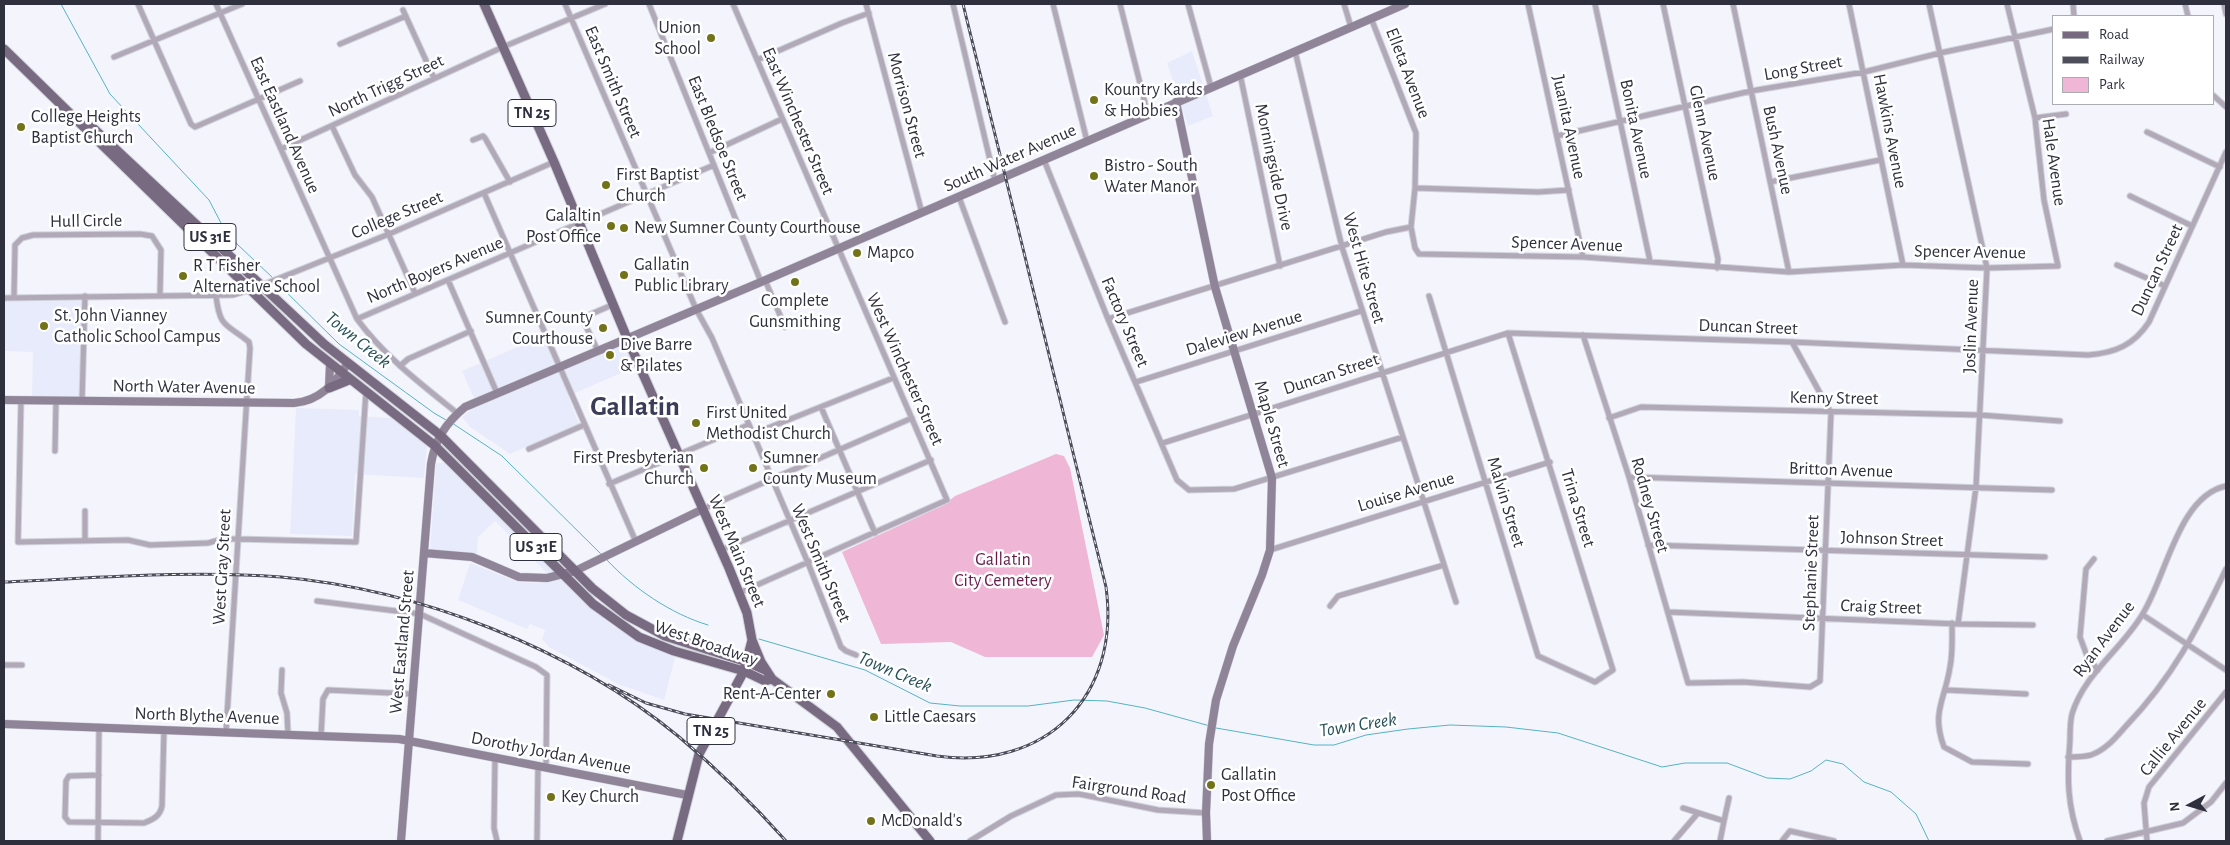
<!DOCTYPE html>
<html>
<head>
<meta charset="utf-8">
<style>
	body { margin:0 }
	#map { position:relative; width:2230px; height:845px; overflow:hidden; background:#f4f5fc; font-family:"Alegreya Sans",sans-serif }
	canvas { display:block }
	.frame { position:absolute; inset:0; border:5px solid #2e303e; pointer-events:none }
	.legend { position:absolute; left:2052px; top:15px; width:162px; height:90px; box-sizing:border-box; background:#fff; border:1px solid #abacb2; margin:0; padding:6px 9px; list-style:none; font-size:15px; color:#2e303e }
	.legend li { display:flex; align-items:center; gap:10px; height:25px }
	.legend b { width:25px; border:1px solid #abacb2 }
	.north { position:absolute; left:2165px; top:780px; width:50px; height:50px; -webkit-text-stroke:4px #fff; paint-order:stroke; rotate:264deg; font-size:14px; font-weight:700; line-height:20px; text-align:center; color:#2e303e }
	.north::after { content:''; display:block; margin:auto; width:18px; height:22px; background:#2e303e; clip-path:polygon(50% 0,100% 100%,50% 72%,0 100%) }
</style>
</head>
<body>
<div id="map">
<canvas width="2230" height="845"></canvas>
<div class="frame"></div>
<ul class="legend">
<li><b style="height:6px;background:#786a81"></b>Road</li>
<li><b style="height:6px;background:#4d4e5b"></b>Railway</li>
<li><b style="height:14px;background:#efb6d5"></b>Park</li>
</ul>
<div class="north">N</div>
</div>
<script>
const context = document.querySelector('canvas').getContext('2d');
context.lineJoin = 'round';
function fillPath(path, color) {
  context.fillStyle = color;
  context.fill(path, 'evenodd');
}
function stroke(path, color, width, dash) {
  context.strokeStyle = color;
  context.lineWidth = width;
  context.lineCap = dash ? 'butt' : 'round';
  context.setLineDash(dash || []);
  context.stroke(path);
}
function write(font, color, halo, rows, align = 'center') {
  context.font = font + ' "Alegreya Sans",sans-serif';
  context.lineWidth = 5;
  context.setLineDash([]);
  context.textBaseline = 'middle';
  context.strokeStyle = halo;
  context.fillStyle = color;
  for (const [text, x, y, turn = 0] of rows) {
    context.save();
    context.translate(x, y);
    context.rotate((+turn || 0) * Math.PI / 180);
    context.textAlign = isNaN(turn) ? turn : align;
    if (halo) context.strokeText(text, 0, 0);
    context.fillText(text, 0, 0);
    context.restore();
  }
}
fillPath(new Path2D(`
	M 1192,51 L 1213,116 L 1188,126 L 1167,63 Z
	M 4,301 L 84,301 L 82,398 L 32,397 L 33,352 L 4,351 Z
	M 543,336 L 558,370 L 625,342 L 635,367 L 568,396 L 579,424 L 510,454 L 470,427 L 462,417 L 477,405 L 462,371 Z
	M 296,408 L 359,410 L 359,416 L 391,418 L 427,445 L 424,478 L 355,474 L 352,536 L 290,534 Z
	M 436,463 L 445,463 L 591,607 L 613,626 L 675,658 L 664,700 L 618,684 L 549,647 L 542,639 L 545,630 L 530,624 L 527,629 L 458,600 L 470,563 L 518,582 L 540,583 L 547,573 L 495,521 L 478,537 L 477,556 L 464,552 L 430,550 Z`), '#e8ebfc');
fillPath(new Path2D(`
	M 1056,454 L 1064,456 L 1070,468 L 1104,635 L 1092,657 L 985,657 L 951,642 L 881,644 L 842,552 L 944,505 L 955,496 Z`), '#efb6d5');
stroke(new Path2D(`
	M 61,4 L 110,94 L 209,200 L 221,223 L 237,244 L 273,278
	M 275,281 L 339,344 L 434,413 L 446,420
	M 452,423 L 502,456 L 602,555
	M 607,560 C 633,588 671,614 708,625
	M 759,639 L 865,670 L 930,703 L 960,706 L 1028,706 L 1074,700 L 1107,701 L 1145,708 L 1210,726
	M 1216,728 L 1314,745 L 1334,745 L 1366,735 L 1408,729 L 1450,725 L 1506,727 L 1558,733 L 1662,767 L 1685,763 L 1727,763 L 1767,778 L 1790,779 L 1811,771 L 1826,760 L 1843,764 L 1864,782 L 1891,792 L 1916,814 L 1929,841`), '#55b2c3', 1);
const street = new Path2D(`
	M 138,4 L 191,124 L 195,127 L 300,81
	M 216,4 L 357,319 C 385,357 421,384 457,413
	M 565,4 L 696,309 L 712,338 L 808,563 L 841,647 L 846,651 L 856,655
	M 649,4 L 761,282
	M 733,4 L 947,500 L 739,593
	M 866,4 L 922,213
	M 953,4 L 995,181
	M 1053,4 L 1087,141
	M 1120,4 L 1148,115
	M 1188,4 L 1211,87
	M 1344,4 L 1351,27
	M 1528,4 L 1583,257
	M 1595,4 L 1650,261
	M 1663,4 L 1718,259 L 1717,268
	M 1733,4 L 1789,272
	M 1849,4 L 1903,265
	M 1929,4 L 1987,268 L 1976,487 L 1958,624
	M 2073,4 L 2074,16
	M 2185,4 L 2188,16
	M 2224,4 L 2226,14
	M 403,10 L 434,78
	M 1371,18 L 1416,133 L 1415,188 L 1411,227 L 1415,248 L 1419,254 L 1583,257 L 1789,272 L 1903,265 L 1987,268 L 2058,266 L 2044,200 L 2035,118 L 2007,4
	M 340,44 L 406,16
	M 1295,51 L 1342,247 L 1456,602
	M 114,57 L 242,4
	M 757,60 L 842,23 L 869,13
	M 1240,74 L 1280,266
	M 2214,96 L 2226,107
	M 2035,118 L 2066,114
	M 332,126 L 355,175 L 372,197 L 415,293
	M 2147,132 L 2220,167
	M 1557,136 L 1751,91 L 1864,72 L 1940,53 L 2054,29
	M 473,140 L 483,136 L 485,138 L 510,182
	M 281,149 L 503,47 L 605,4
	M 709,153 L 782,119
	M 1044,160 L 1108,319 L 1177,480 L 1189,490 L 1234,489 L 1403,437
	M 1770,182 L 1880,160
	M 1415,188 L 1538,192 L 1569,190
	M 484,193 L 636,542
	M 2130,196 L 2192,226
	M 959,197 L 1005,322
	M 2117,265 L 2165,286
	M 448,280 L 497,393
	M 765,280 L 785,327
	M 216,296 C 220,329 226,323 249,342 L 250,348 L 226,732
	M 1429,296 L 1538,656 L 1595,682 L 1613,670 L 1508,333
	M 14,297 L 15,245 L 22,238 L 33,235 L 140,234 L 152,236 L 161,250 L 160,294
	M 4,298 L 233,295 L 250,290 L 389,234 L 554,162
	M 357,319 L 714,165
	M 1108,319 L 1386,232 L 1411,227
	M 1583,335 L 1629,477 L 1688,683 L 1743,682 L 1810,687 L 1820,681 L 1831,413 L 1792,342
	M 598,351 L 582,318 L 612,305
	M 400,366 L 408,359 L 471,331
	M 1136,382 L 1361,311
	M 21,401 L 18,542 L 128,540 L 150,545 L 208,543 L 222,539 L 237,539 L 356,542 L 366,391
	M 82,401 L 85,296
	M 821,407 L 875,533
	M 1609,418 L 1641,407 L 1980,415 L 2060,421
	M 753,434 L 893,378
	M 1163,443 L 1508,333 L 1792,342 L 2088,355 C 2115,353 2134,345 2149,322 L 2226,152
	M 529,449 L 584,425
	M 55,451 L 56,401
	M 1629,477 L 2052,490
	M 609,484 L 748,425
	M 703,509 L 912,418
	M 85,540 L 85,511
	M 1648,545 L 2045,557
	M 721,550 L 931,460
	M 1270,550 L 1550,462
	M 2094,559 L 2086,569 L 2080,637 L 2087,656 L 2098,670
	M 317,601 L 420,614 L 536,667 L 547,675 L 546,768
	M 1330,606 L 1338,596 L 1444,565
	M 1668,612 L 1958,624 L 2033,625
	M 2143,615 L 2226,670
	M 1952,623 C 1952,638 1953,653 1950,667 C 1945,700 1931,712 1944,747 L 1972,762 L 2028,764
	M 4,665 L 22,665
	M 282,670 L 281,693 L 287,713 L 288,734
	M 1946,690 L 2026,694
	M 321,736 L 323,699 L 328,690 L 412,694
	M 2068,757 C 2075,757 2084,757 2091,755 C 2106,750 2116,737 2126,726 C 2173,677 2197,630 2226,569
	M 495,758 L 494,828 L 497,841
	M 99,775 L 69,776 L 66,781 L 65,817 L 69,822 L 144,823 C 154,819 160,816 162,806 L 164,730
	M 1683,808 L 1724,821 L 1720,841
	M 1724,821 L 1729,798
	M 98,841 L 99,728
	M 537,841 L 538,766
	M 970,841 L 1011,816 L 1056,795 L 1079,794 L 1158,810 L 1206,813
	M 1674,841 L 1698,813
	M 1782,841 L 1790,831 L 1834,841
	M 2080,841 C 2067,805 2067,778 2070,740 C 2070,732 2070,722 2072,714 C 2084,674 2121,650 2142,615 C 2166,578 2178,496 2226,486
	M 2107,841 L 2183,823 L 2211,802 L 2226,783
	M 2147,841 L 2144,803 L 2149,787 L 2226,692`);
const secondary = new Path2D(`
	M 1176,102 L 1215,287 L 1272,478 L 1270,550 L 1262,575 L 1233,646 L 1216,700 L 1209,744 L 1206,813 L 1207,841
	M 329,387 L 330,364
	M 4,400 L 294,403 C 320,401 335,383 348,363
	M 424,553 L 472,557 L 519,577 L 547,578 L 575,571 L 703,509
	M 4,724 L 399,739 L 687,795
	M 401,841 L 431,464 C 435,439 446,423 465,407 L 761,282 L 1405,4`);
const primary = new Path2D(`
	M 484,4 L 554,162 L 627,338 L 729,568 L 747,613 L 752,640 L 761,662 L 772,679 L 837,727 L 930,841
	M 4,49 L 306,344 L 434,445 L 593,604 L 639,637 L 674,651 L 744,671 L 765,681 L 772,679
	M 92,127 L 324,344 L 440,435 L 592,588 L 626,615 L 665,636 L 747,662 L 767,671
	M 329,388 L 349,380
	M 677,841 L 699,754 L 744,671 L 752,640`);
stroke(street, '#d0d2da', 7);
stroke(secondary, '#d0d2da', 9);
stroke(primary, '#d0d2da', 11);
stroke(street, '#b1a9b7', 5);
stroke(secondary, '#908498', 8);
stroke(primary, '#786a81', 9);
const rail = new Path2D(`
	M 4,582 C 96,578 189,570 281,577 C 417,589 571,648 678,736 C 716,768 753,804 786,841
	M 609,685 L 646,703 L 685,714 L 937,756 C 1046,771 1121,696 1106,587 L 963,4`);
stroke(rail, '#4d4e5b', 3);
stroke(rail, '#fff', 1, [4]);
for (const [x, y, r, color] of [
	[711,38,5,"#727319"],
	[1094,100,5,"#727319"],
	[21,127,5,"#727319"],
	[1094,176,5,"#727319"],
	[606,185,5,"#727319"],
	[611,226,5,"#727319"],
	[624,228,5,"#727319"],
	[857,253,5,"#727319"],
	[624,275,5,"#727319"],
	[183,276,5,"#727319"],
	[795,282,5,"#727319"],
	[44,326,5,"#727319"],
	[603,328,5,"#727319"],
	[610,355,5,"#727319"],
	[696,423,5,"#727319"],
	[704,468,5,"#727319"],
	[753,468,5,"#727319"],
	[831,694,5,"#727319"],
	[874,717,5,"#727319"],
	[1211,785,5,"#727319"],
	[551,797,5,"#727319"],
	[871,821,5,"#727319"]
]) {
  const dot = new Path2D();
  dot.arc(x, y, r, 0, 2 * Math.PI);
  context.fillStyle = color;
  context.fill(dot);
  stroke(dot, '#fff', 2);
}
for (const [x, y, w] of [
	[532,113,48],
	[210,237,52],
	[536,547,52],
	[711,731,48]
]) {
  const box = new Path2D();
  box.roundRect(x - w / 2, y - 13.5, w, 27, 4);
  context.fillStyle = '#fff';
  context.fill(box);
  stroke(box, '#2e303e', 1);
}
write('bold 16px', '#2e303e', null, [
	["TN 25",532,113],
	["US 31E",210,237],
	["US 31E",536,547],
	["TN 25",711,731]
]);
write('18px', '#2e303e', '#fff', [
	["Union",701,28,"right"],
	["School",701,49,"right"],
	["Kountry Kards",1104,90],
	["& Hobbies",1104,111],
	["College Heights",31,117],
	["Baptist Church",31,138],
	["Bistro - South",1104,166],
	["Water Manor",1104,187],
	["First Baptist",616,175],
	["Church",616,196],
	["Galaltin",601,216,"right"],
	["Post Office",601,237,"right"],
	["New Sumner County Courthouse",634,228],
	["Mapco",867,253],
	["Gallatin",634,265],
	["Public Library",634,286],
	["R T Fisher",193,266],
	["Alternative School",193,287],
	["Complete",795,301,"center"],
	["Gunsmithing",795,322,"center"],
	["St. John Vianney",54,316],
	["Catholic School Campus",54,337],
	["Sumner County",593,318,"right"],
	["Courthouse",593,339,"right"],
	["Dive Barre",620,345],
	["& Pilates",620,366],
	["First United",706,413],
	["Methodist Church",706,434],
	["First Presbyterian",694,458,"right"],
	["Church",694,479,"right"],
	["Sumner",763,458],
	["County Museum",763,479],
	["Rent-A-Center",821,694,"right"],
	["Little Caesars",884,717],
	["Gallatin",1221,775],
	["Post Office",1221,796],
	["Key Church",561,797],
	["McDonald's",881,821]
], 'left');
write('18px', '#2e303e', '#fff', [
	["Long Street",1803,68,-10],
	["Elleta Avenue",1408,73,69],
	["East Smith Street",613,82,67],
	["North Trigg Street",386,86,-25],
	["Morrison Street",907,105,75],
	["East Winchester Street",798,121,67],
	["East Eastland Avenue",285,125,66],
	["Juanita Avenue",1569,127,78],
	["Bonita Avenue",1636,129,78],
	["Hawkins Avenue",1890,131,79],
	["Glenn Avenue",1705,133,78],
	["East Bledsoe Street",718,138,68],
	["Bush Avenue",1778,150,78],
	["South Water Avenue",1010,158,-24],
	["Hale Avenue",2054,162,82],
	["Morningside Drive",1274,167,78],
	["College Street",397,215,-23],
	["Hull Circle",86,221,-1],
	["Spencer Avenue",1567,244,2],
	["Spencer Avenue",1970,252,1],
	["West Hite Street",1364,268,74],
	["North Boyers Avenue",435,270,-23],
	["Duncan Street",2157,270,-65],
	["Factory Street",1125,322,67],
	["Joslin Avenue",1971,326,-88],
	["Duncan Street",1748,327,2],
	["Daleview Avenue",1244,333,-17],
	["West Winchester Street",905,369,66],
	["Duncan Street",1331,374,-18],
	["North Water Avenue",184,387,1],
	["Kenny Street",1834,398,1],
	["Maple Street",1272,424,74],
	["Britton Avenue",1841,470,2],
	["Louise Avenue",1406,492,-17],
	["Malvin Street",1506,502,73],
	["Rodney Street",1650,505,74],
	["Trina Street",1578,508,73],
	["Johnson Street",1892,539,2],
	["West Main Street",737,551,67],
	["West Smith Street",821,563,67],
	["West Gray Street",222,567,-87],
	["Stephanie Street",1811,573,-88],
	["Craig Street",1881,607,2],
	["Ryan Avenue",2104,639,-53],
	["West Eastland Street",402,642,-85],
	["West Broadway",706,643,19],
	["North Blythe Avenue",207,716,2],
	["Callie Avenue",2173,737,-51],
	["Dorothy Jordan Avenue",551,753,11],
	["Fairground Road",1129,790,8]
]);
write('18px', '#671b4c', '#fff', [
	["Gallatin",1003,560],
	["City Cemetery",1003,581]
]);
write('italic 19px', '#275158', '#fff', [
	["Town Creek",358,340,39],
	["Town Creek",895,672,23],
	["Town Creek",1358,725,-9]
]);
write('bold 28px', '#3a3d59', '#fff', [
	["Gallatin",635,407]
]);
</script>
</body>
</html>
